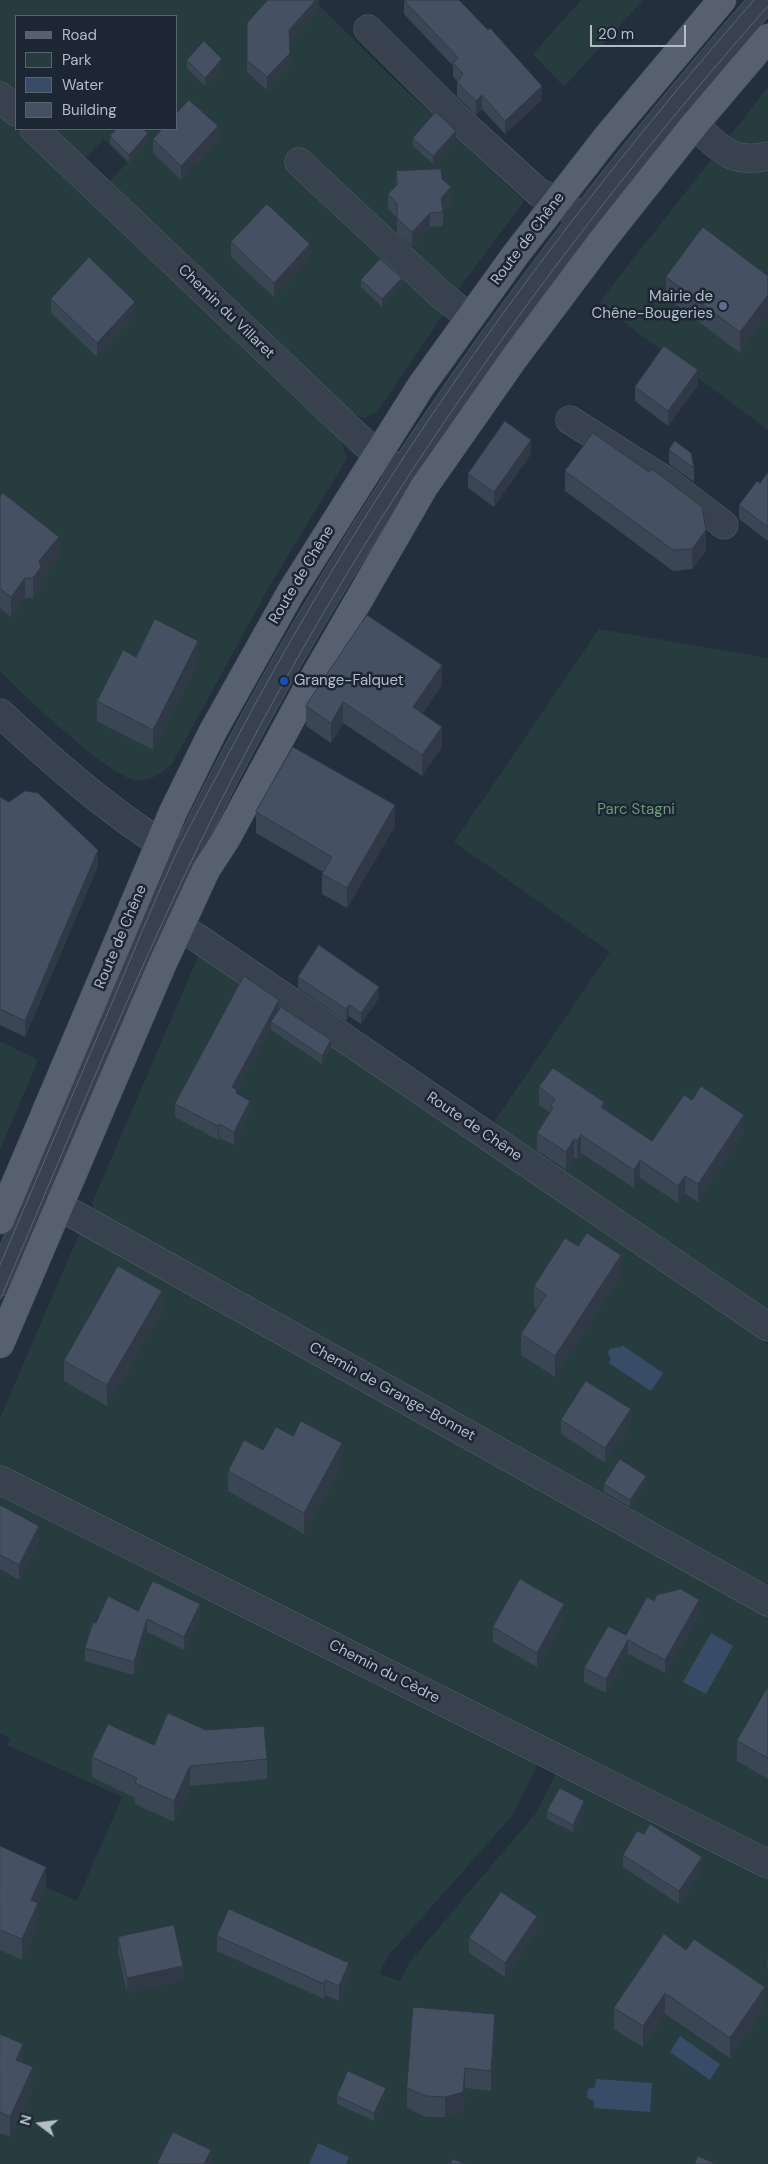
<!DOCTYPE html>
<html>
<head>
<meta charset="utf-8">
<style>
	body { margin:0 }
	#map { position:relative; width:768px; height:2164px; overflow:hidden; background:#242f3e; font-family:"DM Sans",sans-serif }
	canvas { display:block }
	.legend { position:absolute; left:15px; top:15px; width:162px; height:115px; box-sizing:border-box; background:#1d2633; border:1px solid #59626f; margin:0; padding:6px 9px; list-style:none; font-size:15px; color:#b4bcc9 }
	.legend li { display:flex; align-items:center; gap:10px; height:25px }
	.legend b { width:25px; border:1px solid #59626f }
	.north { position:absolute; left:15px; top:2099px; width:50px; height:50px; -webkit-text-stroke:4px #1d2633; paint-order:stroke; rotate:285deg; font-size:14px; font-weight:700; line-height:20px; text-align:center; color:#b4bcc9 }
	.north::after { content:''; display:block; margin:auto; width:18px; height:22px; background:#b4bcc9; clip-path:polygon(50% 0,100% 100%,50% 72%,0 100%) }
	.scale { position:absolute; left:590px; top:25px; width:96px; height:22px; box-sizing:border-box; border:2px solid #b4bcc9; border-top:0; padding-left:6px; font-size:15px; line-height:18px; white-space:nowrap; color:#b4bcc9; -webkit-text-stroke:4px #1d2633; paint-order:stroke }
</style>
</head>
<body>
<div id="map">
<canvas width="768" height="2164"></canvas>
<ul class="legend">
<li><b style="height:6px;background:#56606e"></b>Road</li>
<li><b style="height:14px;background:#263c3f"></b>Park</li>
<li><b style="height:14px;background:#394c67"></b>Water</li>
<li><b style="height:14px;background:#455162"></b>Building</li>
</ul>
<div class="north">N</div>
<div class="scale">20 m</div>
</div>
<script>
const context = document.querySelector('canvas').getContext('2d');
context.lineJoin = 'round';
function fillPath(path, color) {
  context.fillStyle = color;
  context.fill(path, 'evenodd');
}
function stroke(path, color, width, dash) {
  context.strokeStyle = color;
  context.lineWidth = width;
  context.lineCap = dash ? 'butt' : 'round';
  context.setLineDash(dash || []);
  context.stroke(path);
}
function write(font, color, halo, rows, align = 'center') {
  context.font = font + ' "DM Sans",sans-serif';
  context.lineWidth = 5;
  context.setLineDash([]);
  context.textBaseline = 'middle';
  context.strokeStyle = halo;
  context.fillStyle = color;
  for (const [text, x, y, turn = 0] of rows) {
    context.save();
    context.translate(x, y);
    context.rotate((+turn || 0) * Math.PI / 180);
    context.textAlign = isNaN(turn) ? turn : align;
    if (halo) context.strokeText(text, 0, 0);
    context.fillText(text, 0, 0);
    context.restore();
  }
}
fillPath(new Path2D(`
	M 0,0 L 314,0 L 385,71 L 524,201 L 459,289 L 443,288 L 445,312 L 377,412 L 365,418 L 353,414 L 107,184 L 127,163 L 104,139 L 83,160 L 50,129 L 176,129 L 176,16 L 16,16 L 16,97 L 0,82 Z
	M 581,0 L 643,0 L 564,87 L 533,54 Z
	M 768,87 L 768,430 L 602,306 L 601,300 Z
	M 0,115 L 338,431 L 347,459 L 273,580 L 172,764 C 161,774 150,782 135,780 C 107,775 22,694 0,671 Z
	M 599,629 L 768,658 L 768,1314 L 492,1125 L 610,952 L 454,842 Z
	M 199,955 L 768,1345 L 768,1588 L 526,1455 L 347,1350 L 95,1211 L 92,1203 Z
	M 0,1041 L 38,1060 L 0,1150 Z
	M 80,1232 L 653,1554 L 768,1616 L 768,1855 L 0,1469 L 0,1418 Z
	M 0,1487 L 525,1749 L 537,1766 L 512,1816 L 388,1956 L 379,1974 L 400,1981 L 409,1963 L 536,1813 L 559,1768 L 768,1872 L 768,2164 L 0,2164 L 0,1950 L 31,1920 L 46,1887 L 77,1901 L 122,1797 L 7,1745 L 10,1738 L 0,1733 Z`), '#263c3f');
fillPath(new Path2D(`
	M 622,1345 L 663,1373 L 651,1391 L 609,1363 L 611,1359 L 608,1353 L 610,1349 L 617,1347 L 620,1348 Z
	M 711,1633 L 733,1646 L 706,1694 L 683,1682 Z
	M 680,2036 L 720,2064 L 710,2080 L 670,2052 Z
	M 596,2079 L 652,2083 L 650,2112 L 594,2108 L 594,2101 L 587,2098 L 588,2089 L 595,2087 Z
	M 318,2143 L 349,2157 L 346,2164 L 309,2164 Z`), '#394c67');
const minor = new Path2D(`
	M 368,29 L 459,120 L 539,193 L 557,200 L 576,214
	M 0,96 L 16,112
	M 694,125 C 720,147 730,165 768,156
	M 34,129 L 362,441 L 395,468
	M 299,162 L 439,293 L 470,318
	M 570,420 L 669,483 L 724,525
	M 0,713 C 56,765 115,817 181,856
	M 179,928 L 196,937 L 768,1327
	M 39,1197 L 77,1216 L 768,1602
	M 0,1282 C 73,1111 142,937 227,772 C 372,493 556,237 764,0
	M 0,1480 L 768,1864`);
const major = new Path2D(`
	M 0,1220 L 173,812 L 213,731 L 291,592 L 421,386 L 516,254 L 607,137 L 722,0
	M 0,1344 L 162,965 L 206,870 L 226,839 L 305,693 L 424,487 L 515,357 L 605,237 L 694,125 L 768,38`);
stroke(minor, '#565f6c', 29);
stroke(major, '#414a57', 29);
stroke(minor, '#38414e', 28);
stroke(major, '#56606e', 28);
stroke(new Path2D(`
	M 0,1265 C 37,1178 74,1091 111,1005 C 133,954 153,903 176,854 C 193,819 213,784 231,749 C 374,478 552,230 754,0
	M 0,1300 C 75,1125 145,948 232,779 C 376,499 560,242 768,6`), '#5a6575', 1);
fillPath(new Path2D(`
	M 319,0 L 319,9 L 289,42 L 290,65 L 267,90 L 247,72 L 247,23 Z
	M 404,0 L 542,100 L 505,134 L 482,109 L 476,115 L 457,96 L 457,81 L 453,77 L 453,66 L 404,14 Z
	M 187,60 L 222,67 L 205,86 L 187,68 Z
	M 110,136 L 148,141 L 129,162 L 110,144 Z
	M 413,138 L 456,138 L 433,164 L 413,146 Z
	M 153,139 L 218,141 L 181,180 L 153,153 Z
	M 396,171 L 442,179 L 451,202 L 443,211 L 443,226 L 430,227 L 412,246 L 397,233 L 397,218 L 388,209 L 388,194 L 396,185 Z
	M 231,242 L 310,258 L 274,297 L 231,257 Z
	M 768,276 L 740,353 L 666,297 L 666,277 Z
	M 361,280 L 402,285 L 382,307 L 361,287 Z
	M 51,299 L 135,316 L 97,357 L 51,313 Z
	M 698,385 L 668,426 L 635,401 L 635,387 Z
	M 675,441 L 694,468 L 694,482 L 669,464 L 669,450 Z
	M 531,454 L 494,507 L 468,488 L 468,474 Z
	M 565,471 L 649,472 L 706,551 L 692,569 L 673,571 L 565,491 Z
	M 768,472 L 768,541 L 739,519 L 739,505 L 760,483 Z
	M 0,497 L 59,557 L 41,579 L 41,587 L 33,598 L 25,598 L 11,617 L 0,608 Z
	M 136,657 L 198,661 L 153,750 L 97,721 L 97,701 Z
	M 442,685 L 422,714 L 442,747 L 422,776 L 343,723 L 331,743 L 306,726 L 306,706 Z
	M 0,797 L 98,866 L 25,1037 L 0,1025 Z
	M 256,812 L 395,826 L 347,908 L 322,894 L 322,874 L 323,872 L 256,833 Z
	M 298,977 L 379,998 L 361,1024 L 349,1016 L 346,1021 L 298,988 Z
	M 279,1010 L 331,1048 L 322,1064 L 271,1030 L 271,1028 L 237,1090 L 237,1094 L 250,1114 L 234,1145 L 219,1138 L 218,1140 L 175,1117 L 175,1104 Z
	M 539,1087 L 604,1109 L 652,1141 L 744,1132 L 698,1202 L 685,1193 L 678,1203 L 640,1178 L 634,1188 L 581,1153 L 577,1159 L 574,1157 L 566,1170 L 537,1150 L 537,1133 L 550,1113 L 539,1105 Z
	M 578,1246 L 621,1275 L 555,1377 L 521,1355 L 521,1334 L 537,1309 L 534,1307 L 534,1286 Z
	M 162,1311 L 107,1406 L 64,1381 L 64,1361 Z
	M 561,1420 L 631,1423 L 605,1463 L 561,1434 Z
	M 293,1436 L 342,1464 L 304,1534 L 228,1491 L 228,1471 L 263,1450 Z
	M 646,1483 L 630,1507 L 604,1492 L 604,1484 Z
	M 0,1505 L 39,1541 L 19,1580 L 0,1569 Z
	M 654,1601 L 699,1614 L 665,1673 L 628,1654 L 606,1693 L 584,1682 L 584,1668 L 626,1635 Z
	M 138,1611 L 200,1617 L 184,1650 L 147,1632 L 134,1675 L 85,1661 L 85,1648 L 96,1623 Z
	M 564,1619 L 537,1667 L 493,1642 L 493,1627 Z
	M 768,1686 L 768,1779 L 737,1761 L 737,1741 Z
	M 154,1745 L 267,1759 L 267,1779 L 190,1786 L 174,1822 L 135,1804 L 135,1798 L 92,1777 L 92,1757 Z
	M 584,1809 L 573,1832 L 547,1819 L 547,1811 Z
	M 0,1846 L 46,1887 L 38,1904 L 38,1924 L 22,1960 L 0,1950 Z
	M 623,1855 L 702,1870 L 679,1904 L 623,1867 Z
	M 537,1930 L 505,1977 L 469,1953 L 469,1938 Z
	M 664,1934 L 765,2007 L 730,2058 L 665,2014 L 643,2047 L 614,2029 L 614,2008 Z
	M 217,1936 L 349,1977 L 339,2001 L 325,1995 L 324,1999 L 217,1951 Z
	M 118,1937 L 183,1980 L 127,1993 L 118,1952 Z
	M 768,1951 L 768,1969 L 767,1969 Z
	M 0,2034 L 23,2063 L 33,2087 L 10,2137 L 0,2133 Z
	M 495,2034 L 491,2091 L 465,2088 L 463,2112 L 445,2117 L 426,2117 L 407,2108 L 407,2088 Z
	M 386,2095 L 374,2121 L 337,2104 L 337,2096 Z`), '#3b4654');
fillPath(new Path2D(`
	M 316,0 L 319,0 L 319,9 L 289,42 L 289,30 Z
	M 290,53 L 290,65 L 267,90 L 267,77 Z
	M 222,59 L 222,67 L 205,86 L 205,78 Z
	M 542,86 L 542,100 L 505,134 L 505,121 Z
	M 482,95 L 482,109 L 476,115 L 476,101 Z
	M 218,126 L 218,141 L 181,180 L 181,166 Z
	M 456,131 L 456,138 L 433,164 L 433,156 Z
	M 148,133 L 148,141 L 129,162 L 129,155 Z
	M 451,187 L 451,202 L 441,212 L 441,198 Z
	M 430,213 L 430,227 L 412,246 L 412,232 Z
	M 310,244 L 310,258 L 274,297 L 274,283 Z
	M 402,278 L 402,285 L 382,307 L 382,299 Z
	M 768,295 L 768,315 L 740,353 L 740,332 Z
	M 135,302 L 135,316 L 97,357 L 97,343 Z
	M 698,370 L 698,385 L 668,426 L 668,411 Z
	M 531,440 L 531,454 L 494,507 L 494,492 Z
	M 706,530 L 706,551 L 692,569 L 692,549 Z
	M 59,537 L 59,557 L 41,579 L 41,587 L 33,598 L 33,578 L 39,561 Z
	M 25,578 L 25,598 L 11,617 L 11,597 Z
	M 198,641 L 198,661 L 153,750 L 153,730 Z
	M 442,665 L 442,685 L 413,728 L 413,707 Z
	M 343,702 L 343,723 L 331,743 L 331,723 Z
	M 442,727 L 442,747 L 422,776 L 422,755 Z
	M 395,805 L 395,826 L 347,908 L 347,888 Z
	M 98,850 L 98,866 L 25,1037 L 25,1021 Z
	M 379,987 L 379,998 L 361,1024 L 361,1013 Z
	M 279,1000 L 279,1013 L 271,1022 L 271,1028 L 237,1090 L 237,1104 L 232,1087 Z
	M 349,1005 L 349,1016 L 346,1021 L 346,1009 Z
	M 331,1040 L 331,1048 L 322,1064 L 322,1056 Z
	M 250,1101 L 250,1114 L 234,1145 L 234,1132 Z
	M 604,1102 L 604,1119 L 601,1107 Z
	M 744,1115 L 744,1132 L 698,1202 L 698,1184 Z
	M 219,1124 L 219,1138 L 218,1140 L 218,1126 Z
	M 581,1135 L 581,1153 L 577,1159 L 577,1141 Z
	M 574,1139 L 574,1157 L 566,1170 L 566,1152 Z
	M 640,1160 L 640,1178 L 634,1188 L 634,1170 Z
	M 685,1176 L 685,1193 L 678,1203 L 678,1186 Z
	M 621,1255 L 621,1275 L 555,1377 L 555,1356 Z
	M 162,1291 L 162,1311 L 107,1406 L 107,1385 Z
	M 631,1409 L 631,1423 L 605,1463 L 605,1448 Z
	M 342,1443 L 342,1464 L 304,1534 L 304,1513 Z
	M 646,1476 L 646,1483 L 630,1507 L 630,1500 Z
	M 39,1526 L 39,1541 L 19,1580 L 19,1565 Z
	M 699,1600 L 699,1614 L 665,1673 L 665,1660 Z
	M 200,1604 L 200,1617 L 184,1650 L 184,1637 Z
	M 564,1604 L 564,1619 L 537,1667 L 537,1653 Z
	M 147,1619 L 147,1632 L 134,1675 L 134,1662 Z
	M 628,1640 L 628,1654 L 606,1693 L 606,1679 Z
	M 190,1766 L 190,1786 L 174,1822 L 174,1801 Z
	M 584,1801 L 584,1809 L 573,1832 L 573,1825 Z
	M 702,1857 L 702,1870 L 679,1904 L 679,1891 Z
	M 46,1867 L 46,1887 L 38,1904 L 38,1924 L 22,1960 L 22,1939 L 31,1900 Z
	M 537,1916 L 537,1930 L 505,1977 L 505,1963 Z
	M 349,1963 L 349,1977 L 339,2001 L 339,1986 Z
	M 183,1966 L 183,1980 L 127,1993 L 127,1978 Z
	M 325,1980 L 325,1995 L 324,1999 L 324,1984 Z
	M 765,1987 L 765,2007 L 730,2058 L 730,2038 Z
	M 665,1993 L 665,2014 L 643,2047 L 643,2026 Z
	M 495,2014 L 495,2034 L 491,2091 L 491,2071 Z
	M 23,2044 L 23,2064 L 16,2060 Z
	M 33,2067 L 33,2087 L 10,2137 L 10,2117 Z
	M 465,2068 L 465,2088 L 463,2112 L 445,2117 L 445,2097 Z
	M 386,2088 L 386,2095 L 374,2121 L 374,2113 Z
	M 211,2150 L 211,2164 L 204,2164 Z`), '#303945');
const building = new Path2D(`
	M 268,0 L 316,0 L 289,30 L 290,53 L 267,77 L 247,60 L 247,23 Z
	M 404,0 L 459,0 L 488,30 L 490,28 L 542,86 L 505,121 L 482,95 L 476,101 L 457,82 L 463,74 L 453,63 L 458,58 Z
	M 204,41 L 222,59 L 205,78 L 187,60 Z
	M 189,100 L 218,126 L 181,166 L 153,139 L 162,129 L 176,129 L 176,114 Z
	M 436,112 L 456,131 L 433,156 L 413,138 Z
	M 117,129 L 143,129 L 148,133 L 129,155 L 110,136 Z
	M 441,169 L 442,179 L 451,187 L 441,198 L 443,212 L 430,213 L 412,232 L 397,218 L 397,203 L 388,194 L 398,184 L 396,171 Z
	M 267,204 L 310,244 L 274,283 L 231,242 Z
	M 703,227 L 768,276 L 768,295 L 740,332 L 666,277 Z
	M 89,257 L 135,302 L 97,343 L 51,299 Z
	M 380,259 L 402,278 L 382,299 L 361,280 Z
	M 664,346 L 698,370 L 668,411 L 635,387 Z
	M 505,421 L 531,440 L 494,492 L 468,474 Z
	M 593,433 L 649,472 L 651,469 L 660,475 L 702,507 L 706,530 L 692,549 L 673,550 L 565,471 Z
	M 675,441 L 691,453 L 694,468 L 669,450 Z
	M 768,472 L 768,527 L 739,505 L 757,481 L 760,483 Z
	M 3,493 L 59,537 L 39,561 L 41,567 L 33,578 L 25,578 L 11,597 L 0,589 L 0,497 Z
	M 367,615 L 442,665 L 413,707 L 442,727 L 422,755 L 343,702 L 331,723 L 306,706 Z
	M 155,619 L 198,641 L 153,730 L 97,701 L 123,650 L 136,657 Z
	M 293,747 L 395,805 L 347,888 L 322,874 L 332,857 L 256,812 Z
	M 25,791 L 38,793 L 98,850 L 25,1021 L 0,1009 L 0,797 L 9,802 Z
	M 319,945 L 379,987 L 361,1013 L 349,1005 L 346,1009 L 298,977 Z
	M 244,976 L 279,1000 L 232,1087 L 237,1090 L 236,1093 L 250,1101 L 234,1132 L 219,1124 L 218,1126 L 175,1104 Z
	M 281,1007 L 331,1040 L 322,1056 L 271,1022 Z
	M 553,1068 L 604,1102 L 601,1107 L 652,1141 L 684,1095 L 692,1100 L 701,1086 L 744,1115 L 698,1184 L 685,1176 L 678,1186 L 640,1160 L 634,1170 L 581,1135 L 577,1141 L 574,1139 L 566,1152 L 537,1133 L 553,1108 L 551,1106 L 555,1099 L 539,1087 Z
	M 587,1233 L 621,1255 L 555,1356 L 521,1334 L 546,1295 L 534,1286 L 565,1238 L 578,1246 Z
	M 118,1266 L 162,1291 L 107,1385 L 64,1361 Z
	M 586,1381 L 631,1409 L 605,1448 L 561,1420 Z
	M 301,1421 L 342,1443 L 304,1513 L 228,1471 L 244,1440 L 263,1450 L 276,1427 L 293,1436 Z
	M 620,1459 L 646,1476 L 630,1500 L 604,1484 Z
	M 0,1505 L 39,1526 L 19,1565 L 0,1555 Z
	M 520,1579 L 564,1604 L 537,1653 L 493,1627 Z
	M 153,1581 L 200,1604 L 184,1637 L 147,1619 L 134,1662 L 85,1648 L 93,1622 L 96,1623 L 108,1596 L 138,1611 Z
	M 681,1589 L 699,1600 L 665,1660 L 628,1640 L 606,1679 L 584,1668 L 608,1626 L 626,1635 L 647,1597 L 654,1601 L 657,1595 Z
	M 768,1686 L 768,1758 L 737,1741 Z
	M 168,1713 L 206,1730 L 264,1726 L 267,1759 L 190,1766 L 174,1801 L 135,1783 L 137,1778 L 92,1757 L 108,1724 L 154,1745 Z
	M 560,1788 L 584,1801 L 573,1825 L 547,1811 Z
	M 650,1824 L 702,1857 L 679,1891 L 623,1855 L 637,1831 L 644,1834 Z
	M 0,1846 L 46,1867 L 31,1900 L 38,1903 L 22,1939 L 0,1930 Z
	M 501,1892 L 537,1916 L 505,1963 L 469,1938 Z
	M 229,1909 L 349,1963 L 339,1986 L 325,1980 L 324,1984 L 217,1936 Z
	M 174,1925 L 183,1966 L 127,1978 L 118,1937 Z
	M 664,1934 L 686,1950 L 694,1939 L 765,1987 L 730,2038 L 665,1993 L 643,2026 L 614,2008 Z
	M 413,2007 L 495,2014 L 491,2071 L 465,2068 L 463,2092 L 445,2097 L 426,2096 L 407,2088 Z
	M 0,2034 L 23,2044 L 16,2060 L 33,2067 L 10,2117 L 0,2112 Z
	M 348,2071 L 386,2088 L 374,2113 L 337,2096 Z
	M 173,2132 L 211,2150 L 204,2164 L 157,2164 Z
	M 698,2156 L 716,2164 L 695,2164 Z
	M 453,2159 L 465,2164 L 451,2164 Z`);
fillPath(building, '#455162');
stroke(building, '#303945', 1);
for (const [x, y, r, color] of [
	[723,306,5,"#5c6f8a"],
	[284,681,5,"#1a4fb4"]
]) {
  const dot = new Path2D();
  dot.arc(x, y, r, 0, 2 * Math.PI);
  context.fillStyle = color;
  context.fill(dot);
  stroke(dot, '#1d2633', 2);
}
write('15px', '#b4bcc9', '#1d2633', [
	["Route de Chêne",528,239,-53],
	["Chemin du Villaret",226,312,44],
	["Route de Chêne",302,575,-59],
	["Route de Chêne",121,937,-67],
	["Route de Chêne",474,1127,34],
	["Chemin de Grange-Bonnet",392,1392,29],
	["Chemin du Cèdre",384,1672,27]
]);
write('15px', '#b4bcc9', '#1d2633', [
	["Mairie de",713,297],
	["Chêne-Bougeries",713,314],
	["Grange-Falquet",294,681,"left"]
], 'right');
write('15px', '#6b9a76', '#1d2633', [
	["Parc Stagni",636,810]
]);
</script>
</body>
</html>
